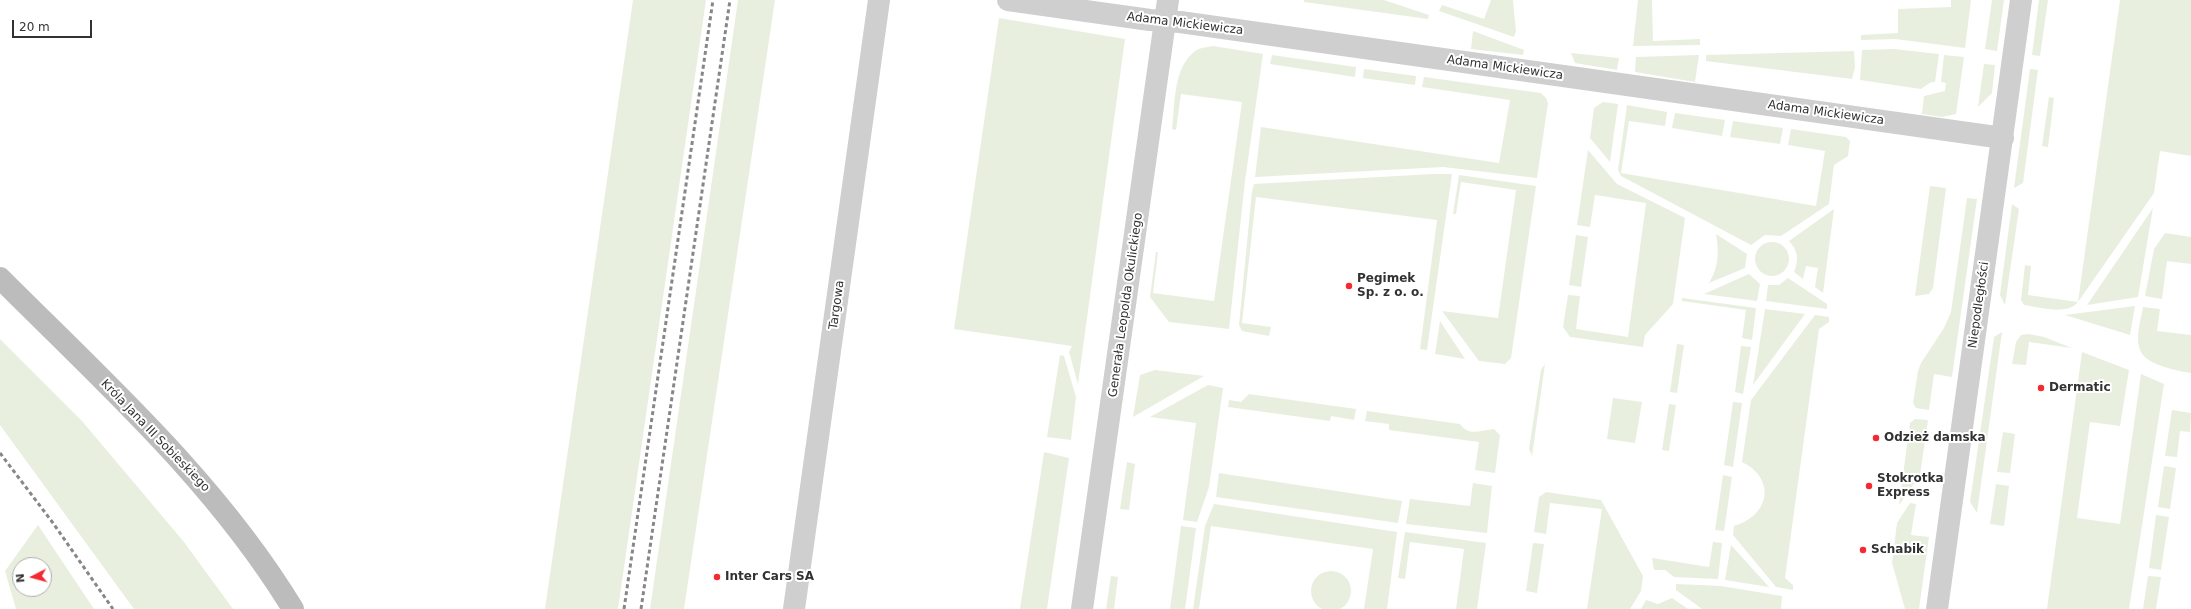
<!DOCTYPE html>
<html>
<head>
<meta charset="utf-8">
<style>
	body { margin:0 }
	#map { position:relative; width:2191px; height:609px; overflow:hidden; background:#fff; font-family:"DejaVu Sans",sans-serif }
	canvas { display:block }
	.north { position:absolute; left:12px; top:557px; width:40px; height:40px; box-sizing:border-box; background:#fff; border:1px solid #adadad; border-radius:50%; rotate:264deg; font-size:11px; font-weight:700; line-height:16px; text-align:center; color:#323232 }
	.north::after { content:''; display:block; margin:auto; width:14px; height:18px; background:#f42932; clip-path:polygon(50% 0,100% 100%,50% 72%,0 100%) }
	.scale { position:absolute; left:12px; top:20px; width:80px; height:18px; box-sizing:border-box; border:2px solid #323232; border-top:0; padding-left:5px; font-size:12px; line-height:14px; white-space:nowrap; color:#323232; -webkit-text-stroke:3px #fff; paint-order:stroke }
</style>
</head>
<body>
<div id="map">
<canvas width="2191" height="609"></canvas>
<div class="north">N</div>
<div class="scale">20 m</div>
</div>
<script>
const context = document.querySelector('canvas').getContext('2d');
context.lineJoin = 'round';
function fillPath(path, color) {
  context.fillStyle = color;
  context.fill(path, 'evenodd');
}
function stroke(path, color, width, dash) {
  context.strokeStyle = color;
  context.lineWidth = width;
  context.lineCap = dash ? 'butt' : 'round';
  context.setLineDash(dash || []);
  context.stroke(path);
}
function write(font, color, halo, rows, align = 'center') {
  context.font = font + ' "DejaVu Sans",sans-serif';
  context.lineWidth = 4;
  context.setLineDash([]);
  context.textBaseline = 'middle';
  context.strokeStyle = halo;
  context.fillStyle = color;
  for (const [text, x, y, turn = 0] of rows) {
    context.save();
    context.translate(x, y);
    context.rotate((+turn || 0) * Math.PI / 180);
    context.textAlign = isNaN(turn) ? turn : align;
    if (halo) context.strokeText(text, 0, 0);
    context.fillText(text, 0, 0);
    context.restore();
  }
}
fillPath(new Path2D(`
	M 633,0 L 706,0 L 618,609 L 545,609 Z
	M 738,0 L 775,0 L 684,609 L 650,609 Z
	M 1304,0 L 1384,0 L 1429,15 L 1428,19 L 1304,2 Z
	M 1491,0 L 1513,0 L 1516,31 L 1514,37 L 1439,11 L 1442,5 L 1484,19 Z
	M 1638,0 L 1652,0 L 1653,41 L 1700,39 L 1700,45 L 1633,46 Z
	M 1951,0 L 1971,0 L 1965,48 L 1895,39 L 1861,40 L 1861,35 L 1898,33 L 1898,9 L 1951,7 Z
	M 1992,0 L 2004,0 L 1997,51 L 1985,49 Z
	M 2039,0 L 2048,0 L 2040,56 L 2032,55 Z
	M 2120,0 L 2191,0 L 2191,156 L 2160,151 L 2154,193 L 2078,302 C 2067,316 2039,307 2024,305 L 2021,300 L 2025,265 L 2031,266 L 2028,295 L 2078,302 Z
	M 999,18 L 1125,39 L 1078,384 L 1069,352 L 1072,346 L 954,329 Z
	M 1473,31 L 1524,50 L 1523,55 L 1471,49 Z
	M 1213,46 L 1263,54 L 1245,181 L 1229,329 L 1169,322 L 1150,297 L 1156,252 L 1158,252 L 1153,293 L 1214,301 L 1242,102 L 1181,94 L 1176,130 L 1172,129 C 1175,104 1173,68 1195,51 C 1199,48 1208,47 1213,46 Z
	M 1894,49 L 1939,54 L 1935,82 L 1931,82 L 1921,89 L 1860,80 L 1862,50 Z
	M 1854,51 L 1855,67 L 1852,79 L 1706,61 L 1706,55 Z
	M 1571,53 L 1619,58 L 1617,70 L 1575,63 Z
	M 1272,55 L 1356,67 L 1355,77 L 1270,64 Z
	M 1699,55 L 1695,82 L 1635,72 L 1636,57 Z
	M 1944,55 L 1964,57 L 1956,114 L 1942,117 L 1922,114 L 1924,96 L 1945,91 L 1946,83 L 1941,82 Z
	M 1984,64 L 1995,65 L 1992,93 L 1978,107 Z
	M 1364,69 L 1416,76 L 1415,85 L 1363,78 Z
	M 2030,69 L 2038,70 L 2023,183 L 2014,188 Z
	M 1424,77 L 1541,93 L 1546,98 L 1548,103 L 1537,178 L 1443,167 L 1255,177 L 1261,127 L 1499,163 L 1510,100 L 1422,87 Z
	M 2049,97 L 2054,98 L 2048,147 L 2042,146 Z
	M 1603,102 L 1618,104 L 1610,162 L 1590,138 L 1594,108 Z
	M 1627,105 L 1667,112 L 1665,126 L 1629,121 L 1621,173 L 1816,206 L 1825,151 L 1788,145 L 1791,129 L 1846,137 L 1850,141 L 1848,156 L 1834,165 L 1829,204 L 1781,236 L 1765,235 L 1751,245 L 1621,176 L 1618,170 Z
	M 1675,113 L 1725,120 L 1722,136 L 1672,128 Z
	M 1733,121 L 1783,128 L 1780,144 L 1730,137 Z
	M 1588,150 L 1617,184 L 1685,218 L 1673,304 L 1645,335 L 1643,347 L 1570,337 L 1563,327 L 1568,295 L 1580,296 L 1576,329 L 1628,337 L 1646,203 L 1595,195 L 1590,227 L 1577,225 Z
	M 1433,174 L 1452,174 L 1427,350 L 1420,349 L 1437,220 L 1256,197 L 1242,323 L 1271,327 L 1269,336 L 1242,331 L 1239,325 L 1252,191 L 1254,184 Z
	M 1459,175 L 1536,186 L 1511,358 L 1505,364 L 1479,361 L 1442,311 L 1498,318 L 1516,190 L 1461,182 L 1456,214 L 1453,214 Z
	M 1930,186 L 1946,188 L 1933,288 L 1929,294 L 1915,296 Z
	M 1967,198 L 1977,199 L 1952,377 L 1934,374 L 1929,410 L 1916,408 L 1913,403 L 1918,371 L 1921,363 L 1944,328 L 1951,312 Z
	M 2012,204 L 2019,209 L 2005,305 L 2000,295 Z
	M 2153,208 L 2138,297 L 2087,305 Z
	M 1834,209 L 1823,293 L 1815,287 L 1818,268 L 1806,266 L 1803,279 L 1794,272 C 1799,259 1798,251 1789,241 Z
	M 2165,233 L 2191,237 L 2191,264 L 2167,261 L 2162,299 L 2145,296 L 2154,249 Z
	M 1716,234 L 1747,254 L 1745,268 L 1709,283 C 1719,266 1719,252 1716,234 Z
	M 1576,235 L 1588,237 L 1581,287 L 1569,285 Z
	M1755 259a17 17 0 1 1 34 0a17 17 0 1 1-34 0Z
	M 1749,274 L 1760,284 L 1757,301 L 1704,294 Z
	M 1788,278 L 1827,304 L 1827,309 L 1766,301 L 1768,285 L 1779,285 Z
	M 1682,298 L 1756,308 L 1752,340 L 1742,338 L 1746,310 L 1682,301 Z
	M 2135,306 L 2130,335 L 2065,315 Z
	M 2143,307 L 2160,309 L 2157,331 L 2191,335 L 2191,373 C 2178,371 2147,365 2141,352 C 2134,340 2141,320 2143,307 Z
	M 1765,309 L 1805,314 L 1753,385 Z
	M 1815,315 L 1829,317 L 1829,322 L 1819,329 L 1785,578 L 1793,585 L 1793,590 L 1776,587 L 1733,535 L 1734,526 C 1769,516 1777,479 1742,462 L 1751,400 Z
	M 1440,321 L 1465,359 L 1435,354 Z
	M 2002,332 L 1977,513 L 1970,502 L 1994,337 Z
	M 2029,334 L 2044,337 L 2072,348 L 2029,342 L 2026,365 L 2012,364 L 2016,342 L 2021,335 Z
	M 0,339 L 82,421 L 184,542 L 233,609 L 134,609 L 0,425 Z
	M 1677,344 L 1684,345 L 1677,393 L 1670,392 Z
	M 1741,346 L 1751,347 L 1743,394 L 1735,392 Z
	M 2082,352 L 2129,370 L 2120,426 L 2090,422 L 2077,518 L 2120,524 L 2141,374 L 2164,384 L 2129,609 L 2047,609 Z
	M 1060,355 L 1064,356 L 1076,397 L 1071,440 L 1047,437 Z
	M 1545,364 L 1532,456 L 1529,449 L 1541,370 Z
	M 1155,370 L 1204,376 L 1133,417 L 1140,375 Z
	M 1208,385 L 1223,388 L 1209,487 L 1197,522 L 1183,520 L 1196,423 L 1150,417 Z
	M 1249,394 L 1356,409 L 1354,420 L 1331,416 L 1330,421 L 1228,407 L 1229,400 L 1241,402 Z
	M 1613,398 L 1642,402 L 1635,443 L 1607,439 Z
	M 1733,402 L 1742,403 L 1733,467 L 1724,465 Z
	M 1669,404 L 1676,405 L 1669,451 L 1662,450 Z
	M 2172,410 L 2191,413 L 2190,432 L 2180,431 L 2177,457 L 2165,456 Z
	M 1367,411 L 1460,424 C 1469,437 1481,430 1494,429 L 1500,435 L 1495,473 L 1475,470 L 1479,442 L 1389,430 L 1389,424 L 1365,421 Z
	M 1915,419 L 1928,420 L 1920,475 L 1899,505 L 1910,423 Z
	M 2003,432 L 2015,434 L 2010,473 L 1997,472 Z
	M 1044,452 L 1069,458 L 1047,609 L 1020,609 Z
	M 1127,462 L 1135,464 L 1129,510 L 1120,509 Z
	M 2164,466 L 2176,468 L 2170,509 L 2158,507 Z
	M 1219,473 L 1402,501 L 1398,523 L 1216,497 Z
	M 1723,475 L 1732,477 L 1724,531 L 1715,530 Z
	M 1473,483 L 1492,486 L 1487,533 L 1406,524 L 1410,499 L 1470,506 Z
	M 1996,484 L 2009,486 L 2004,526 L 1990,524 Z
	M 1546,492 L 1601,500 L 1643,576 L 1641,591 L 1630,609 L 1587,609 L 1602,509 L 1550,503 L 1546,534 L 1534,532 L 1539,497 Z
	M 1910,503 L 1916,504 L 1911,535 L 1929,537 L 1919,609 L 1905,609 L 1892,563 L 1897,523 Z
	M 1214,504 L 1397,532 L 1387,609 L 1364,609 L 1373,549 L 1211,526 L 1199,609 L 1193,609 L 1205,526 Z
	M 2156,515 L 2169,517 L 2161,570 L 2149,568 Z
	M 38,525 L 94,609 L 16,609 L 5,571 ZM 20,565 L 44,565 L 44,589 L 20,589 Z
	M 1181,526 L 1196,528 L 1185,609 L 1170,609 Z
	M 1405,532 L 1486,543 L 1477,609 L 1456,609 L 1464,549 L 1410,542 L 1405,579 L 1398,578 Z
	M 1713,542 L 1722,543 L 1718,579 L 1674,577 L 1665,570 L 1654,570 L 1652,558 L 1709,567 Z
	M 1533,543 L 1544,544 L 1537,593 L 1526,591 Z
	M 1731,545 L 1769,587 L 1725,580 Z
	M1311 591a20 20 0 1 1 40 0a20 20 0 1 1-40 0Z
	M 1111,576 L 1118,577 L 1114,609 L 1106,609 Z
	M 2148,576 L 2161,577 L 2156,609 L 2143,609 Z
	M 1676,584 L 1721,586 L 1782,596 L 1781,609 L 1702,609 L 1676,590 Z
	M 1672,598 L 1688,609 L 1641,609 L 1646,600 L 1658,604 Z`), '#e8efdf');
stroke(new Path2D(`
	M 1008,0 L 1150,20 L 1180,22 L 2003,138
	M 794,609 L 879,0
	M 1082,609 L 1168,0
	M 1937,609 L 2021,0`), '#cfcfcf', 22);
stroke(new Path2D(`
	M 0,278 C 104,382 216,482 293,609`), '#bcbcbc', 22);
stroke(new Path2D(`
	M 0,453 L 53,523 L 113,609
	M 624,609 L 713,0
	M 641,609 L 730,0`), '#878787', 3, [4, 3]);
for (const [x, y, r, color] of [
	[1349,286,4,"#f42932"],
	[2041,388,4,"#f42932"],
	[1876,438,4,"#f42932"],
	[1869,486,4,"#f42932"],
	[1863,550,4,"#f42932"],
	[717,577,4,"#f42932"]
]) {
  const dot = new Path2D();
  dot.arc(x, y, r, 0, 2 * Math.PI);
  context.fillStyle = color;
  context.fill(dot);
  stroke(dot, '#fff', 1.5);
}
write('12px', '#323232', '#fff', [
	["Adama Mickiewicza",1185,24,7],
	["Adama Mickiewicza",1505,68,8],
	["Adama Mickiewicza",1826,113,8],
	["Targowa",837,305,-82],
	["Generała Leopolda Okulickiego",1126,305,-82],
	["Niepodległości",1979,305,-82],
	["Króla Jana III Sobieskiego",155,436,46]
]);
write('bold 12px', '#323232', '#fff', [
	["Pegimek",1357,279],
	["Sp. z o. o.",1357,293],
	["Dermatic",2049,388],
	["Odzież damska",1884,438],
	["Stokrotka",1877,479],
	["Express",1877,493],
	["Schabik",1871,550],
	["Inter Cars SA",725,577]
], 'left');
</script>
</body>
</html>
